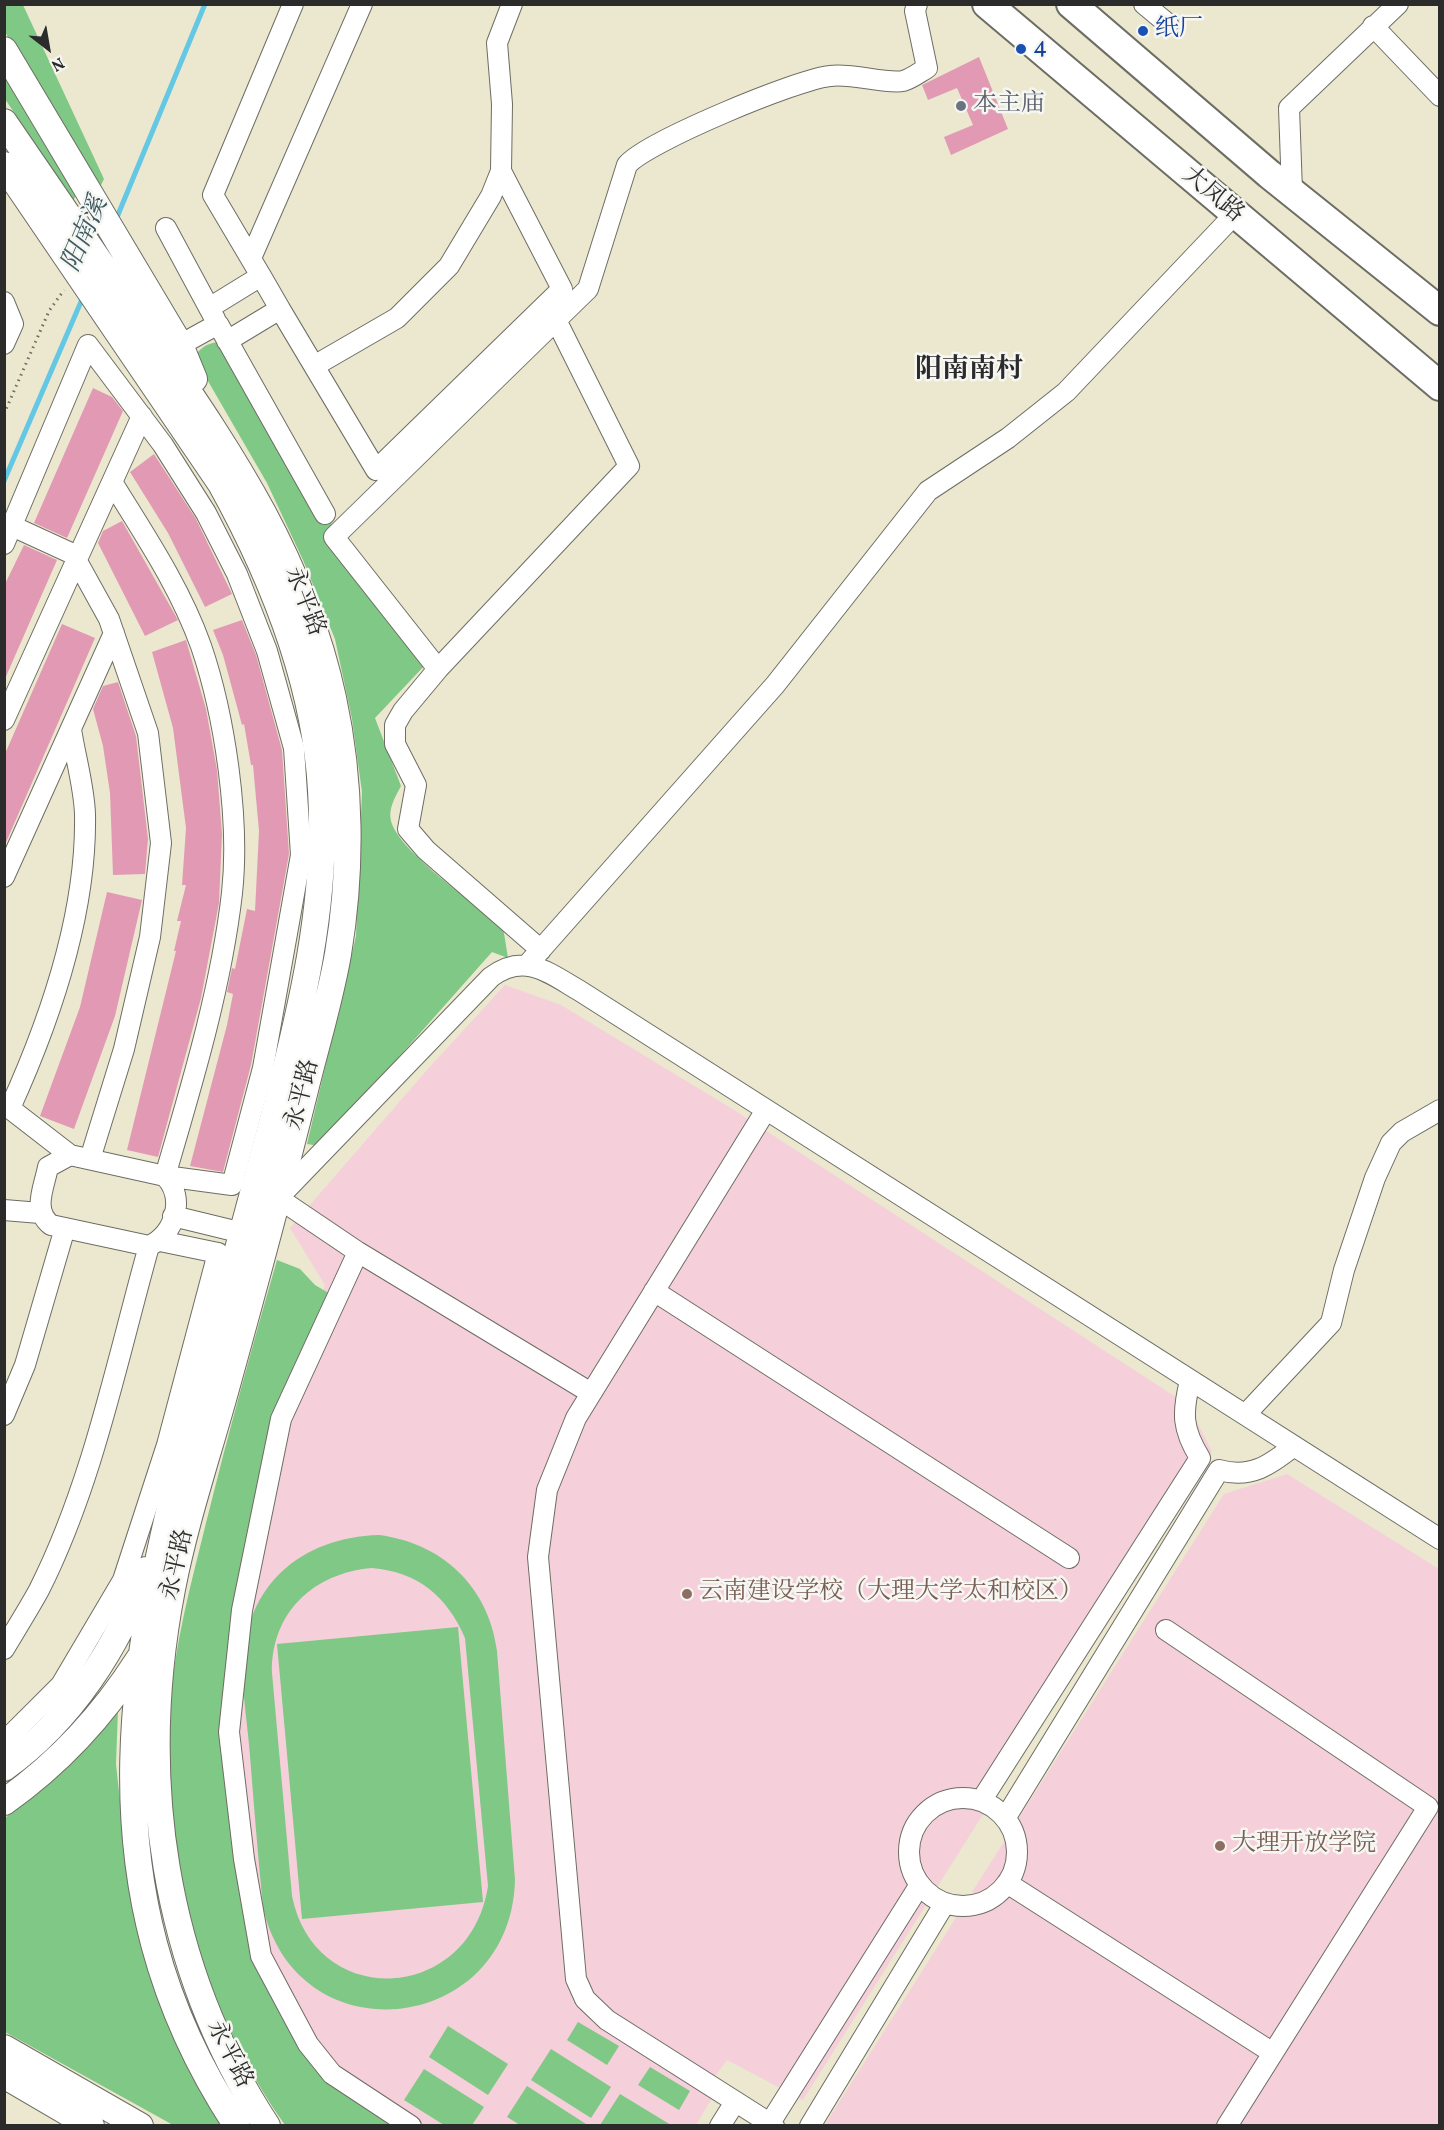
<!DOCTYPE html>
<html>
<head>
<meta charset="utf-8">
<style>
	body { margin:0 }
	#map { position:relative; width:1444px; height:2130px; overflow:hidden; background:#ebe8cf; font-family:Vollkorn,serif }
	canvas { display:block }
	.frame { position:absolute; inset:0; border:6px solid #2b2b2b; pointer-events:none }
	.north { position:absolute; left:18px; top:18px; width:60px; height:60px; -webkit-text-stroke:4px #f6f6f2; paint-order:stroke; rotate:149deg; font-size:16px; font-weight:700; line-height:24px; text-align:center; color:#2b2b2b }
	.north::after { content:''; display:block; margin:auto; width:21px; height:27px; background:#2b2b2b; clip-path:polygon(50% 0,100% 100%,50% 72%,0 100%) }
</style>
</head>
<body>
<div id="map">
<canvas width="1444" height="2130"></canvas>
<div class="frame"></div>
<div class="north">N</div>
</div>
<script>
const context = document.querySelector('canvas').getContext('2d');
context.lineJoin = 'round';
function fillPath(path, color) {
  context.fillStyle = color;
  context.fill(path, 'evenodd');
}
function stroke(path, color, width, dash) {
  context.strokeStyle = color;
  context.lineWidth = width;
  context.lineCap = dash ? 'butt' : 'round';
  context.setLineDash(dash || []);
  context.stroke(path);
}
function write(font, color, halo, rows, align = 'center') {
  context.font = font + ' Vollkorn,"Noto Serif SC",serif';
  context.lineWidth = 5;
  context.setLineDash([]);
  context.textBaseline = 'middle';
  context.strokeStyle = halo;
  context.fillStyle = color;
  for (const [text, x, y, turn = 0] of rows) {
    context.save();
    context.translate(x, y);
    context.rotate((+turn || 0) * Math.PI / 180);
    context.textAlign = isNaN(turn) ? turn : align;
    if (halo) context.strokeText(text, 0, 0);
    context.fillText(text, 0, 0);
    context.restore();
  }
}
fillPath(new Path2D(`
	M 505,985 L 561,1005 L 734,1110 L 1188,1405 L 1212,1451 L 803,2100 L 727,2060 L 707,2087 L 715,2093 L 696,2125 L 418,2125 L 321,2062 L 262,1950 L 231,1737 L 281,1395 L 325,1285 L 290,1228 L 427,1070 Z
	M 1287,1474 L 1439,1569 L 1439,2125 L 827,2126 L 826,2123 L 1224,1494 Z`), '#f5cfda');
fillPath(new Path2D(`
	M 4,5 L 23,5 L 104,179 L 99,189 L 5,32 Z
	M 4,71 L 78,192 L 73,201 L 5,99 Z
	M 221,341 L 336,531 L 427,663 L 375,718 L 401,786 C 395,797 388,809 391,821 C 399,852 477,905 503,927 L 508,958 L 492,952 L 320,1146 L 307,1144 L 356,936 L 362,792 L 352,719 L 335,639 L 303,560 L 267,483 L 201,369 L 196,355 C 202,345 211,343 221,341 Z
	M 277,1260 L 300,1269 L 315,1285 L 332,1295 L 278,1443 L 246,1621 L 229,1759 L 254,1931 L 308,2050 L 404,2125 L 285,2125 C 200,2004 161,1858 170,1709 C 174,1646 191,1584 206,1523 C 228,1434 252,1347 277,1260 Z
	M 379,1535 C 442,1543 489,1587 497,1651 L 515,1880 C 511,2035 297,2059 263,1907 C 258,1857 254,1806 250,1756 C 248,1726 242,1695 243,1665 C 245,1585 302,1537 379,1535 ZM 372,1568 C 418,1572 447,1596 465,1638 L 488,1886 C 470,2004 315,2011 292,1896 L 272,1673 C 271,1613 313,1573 372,1568 Z
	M 458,1627 L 483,1902 L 302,1919 L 277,1644 Z
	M 118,1709 L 116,1764 L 130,1894 L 147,1954 L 226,2125 L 173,2125 L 5,2032 L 5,1818 L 54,1779 Z
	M 578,2022 L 619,2046 L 607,2065 L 567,2040 Z
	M 448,2026 L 508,2064 L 488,2095 L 429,2057 Z
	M 551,2049 L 611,2087 L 591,2118 L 531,2080 Z
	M 650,2067 L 690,2091 L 679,2110 L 638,2085 Z
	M 424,2069 L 484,2107 L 472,2125 L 444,2125 L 404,2100 Z
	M 527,2086 L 586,2124 L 585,2125 L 520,2125 L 507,2117 Z
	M 620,2094 L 671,2125 L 600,2125 Z`), '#7fc885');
stroke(new Path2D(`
	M 115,222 L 205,4
	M 4,481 L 83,297`), '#64c7e3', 5);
fillPath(new Path2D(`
	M 979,57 L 1008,129 L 951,155 L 944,137 L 973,125 L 957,88 L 928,100 L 922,85 Z
	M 93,388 L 112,397 L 123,411 L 67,538 L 34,523 Z
	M 154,454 L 196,519 L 232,594 L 205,607 L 168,533 L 130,472 Z
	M 122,521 L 178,620 L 145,636 L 98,543 L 103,531 Z
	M 24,545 L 57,560 L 4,681 L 4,586 Z
	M 242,620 L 256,655 L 282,750 L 289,854 L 251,1065 L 223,1172 L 190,1166 L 227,1025 L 233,994 L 227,992 L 232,968 L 235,969 L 247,909 L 255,911 L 259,831 L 253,765 L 251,765 L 244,724 L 242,725 L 223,655 L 213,630 Z
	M 62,624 L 95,638 L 4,847 L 4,756 Z
	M 186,640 L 206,709 L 217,770 L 222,834 L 219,903 L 201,998 L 158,1157 L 127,1150 L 176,951 L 174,951 L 181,921 L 177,921 L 186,885 L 182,885 L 186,828 L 173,728 L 152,652 Z
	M 118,682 L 136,736 L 148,839 L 145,874 L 113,875 L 110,793 L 103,746 L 93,709 L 103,686 Z
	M 107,892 L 142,900 L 115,1016 L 74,1129 L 40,1116 L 80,1007 Z`), '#e29ab4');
const minor = new Path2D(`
	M 1144,4 L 1168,24
	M 1373,26 L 1440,96
	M 1292,191 L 1289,108 L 1398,4
	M 166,228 L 215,319
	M 251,258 L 362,4
	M 261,276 L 213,195 L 293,4
	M 4,302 L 13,324 L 4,344
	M 209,308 L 261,276 L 280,309 L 227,341
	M 280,309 L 376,470 L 562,289 L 501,171
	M 556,320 L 629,466 L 438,669 L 334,537 L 588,289 L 627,165 C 646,142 798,79 830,76 C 852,73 885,84 903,81 C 911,79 920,72 927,68 L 915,11 L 917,4
	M 180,345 L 218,324 L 325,514
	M 314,366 L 397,318 L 449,266 L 491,196 L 501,171 L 502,104 L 497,43 L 512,4
	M 12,526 L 73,554 L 109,619 L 148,733 L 161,843 L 150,937 L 124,1049 L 90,1159
	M 4,544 L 88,345 L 163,445 L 206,513 L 237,574 L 267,651 L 294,748 L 301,855 L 263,1068 L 232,1185 L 165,1176 C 192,1084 221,989 232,893 C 240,820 225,716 201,646 C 180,587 144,534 112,482
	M 438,669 L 403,711 L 395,725 L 395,744 L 416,785 L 408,829 L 426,850 L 541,950
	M 4,720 L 142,416
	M 4,877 L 114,633
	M 528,964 L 775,685 L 928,491 L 1008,438 L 1066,392 L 1234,215
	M 4,1104 L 70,1155
	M 10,1108 C 51,1018 87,914 85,814 C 84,786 75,756 71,729
	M 766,1110 L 576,1418 L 547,1490 L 538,1557 L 576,1979 L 585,1999 L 607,2020 L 774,2126
	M 70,1155 L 165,1176 C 186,1198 175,1234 149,1246 L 51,1225 C 32,1210 44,1188 48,1167 Z
	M 4,1210 L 40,1213
	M 173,1216 L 255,1236
	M 358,1252 L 281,1419 L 242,1610 L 229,1732 L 244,1859 L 261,1956 L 308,2044 L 332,2074 L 411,2126
	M 654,1291 L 1069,1558
	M 591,1393 L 358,1252 L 278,1198 L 491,977 C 525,952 549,973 580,991 L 1440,1539
	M 4,1415 L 25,1365 L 65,1228
	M 1245,1415 L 1331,1323 L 1344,1270 L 1375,1178 L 1391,1143 L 1402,1132 L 1440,1110
	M 1166,1630 L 1428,1807 L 1227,2126
	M 4,1649 C 16,1629 28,1610 39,1590 C 93,1483 117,1360 149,1246
	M 4,1742 L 61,1685 L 123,1580 L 167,1445 L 218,1253 L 160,1241
	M909 1852a54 54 0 1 1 108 0a54 54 0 1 1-108 0Z
	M 981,1801 L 1200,1458 C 1182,1429 1182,1413 1190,1381
	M 1006,1817 L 1219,1470 C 1251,1479 1270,1465 1294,1446
	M 1007,1883 L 1273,2053
	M 770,2123 L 919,1886
	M 720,2126 L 735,2102
	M 810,2126 L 945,1903`);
const major = new Path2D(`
	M 4,50 L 180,345 L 194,379
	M 4,122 C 55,196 106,270 156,344 C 234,458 303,560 333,698 C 351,781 352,870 338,954 C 330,1000 316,1045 305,1090 C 280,1191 253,1291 225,1392 C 207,1457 185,1522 172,1589 C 136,1775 162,1966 267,2126
	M 4,165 L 221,484 C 273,578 315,682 321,790 C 328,902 301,1011 273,1119 C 250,1207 226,1295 202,1383 C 132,1642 77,1884 237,2126
	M 4,1768 C 71,1720 118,1647 146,1570
	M 4,1802 C 58,1764 104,1714 139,1659
	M 4,2048 L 140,2126
	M 4,2075 L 91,2126`);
const highway = new Path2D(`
	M 987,4 L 1440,386
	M 1071,4 L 1269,174 L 1440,311`);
stroke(minor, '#6e6d64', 22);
stroke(major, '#6e6d64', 28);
stroke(highway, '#6e6d64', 32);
stroke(new Path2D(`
	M 4,414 L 49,311 L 64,290`), '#6e6d64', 3, [1.5, 4.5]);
stroke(minor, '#fff', 20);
stroke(major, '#fff', 26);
stroke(highway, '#fff', 28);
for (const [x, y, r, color] of [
	[1143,31,6,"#1a4fb4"],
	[1021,49,6,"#1a4fb4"],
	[961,106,6,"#6b7280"],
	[687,1594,6,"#8d6e63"],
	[1220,1846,6,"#8d6e63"]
]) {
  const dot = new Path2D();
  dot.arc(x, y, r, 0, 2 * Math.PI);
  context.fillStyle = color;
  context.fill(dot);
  stroke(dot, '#f6f6f2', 2);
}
write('24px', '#164399', '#f6f6f2', [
	["纸厂",1155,31],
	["4",1033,49]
], 'left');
write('24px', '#5b616d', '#f6f6f2', [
	["本主庙",973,106]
], 'left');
write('24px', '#2b2b2b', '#f6f6f2', [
	["大凤路",1212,196,40],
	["永平路",303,602,69],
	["永平路",304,1095,-76],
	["永平路",179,1565,-77],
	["永平路",228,2055,63]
]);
write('24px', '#785e54', '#f6f6f2', [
	["云南建设学校（大理大学太和校区）",699,1594],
	["大理开放学院",1232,1846]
], 'left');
write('italic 26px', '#3c5a62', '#f6f6f2', [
	["阳南溪",87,235,-67]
]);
write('bold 27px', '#2b2b2b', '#f6f6f2', [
	["阳南南村",969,372]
]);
</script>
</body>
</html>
